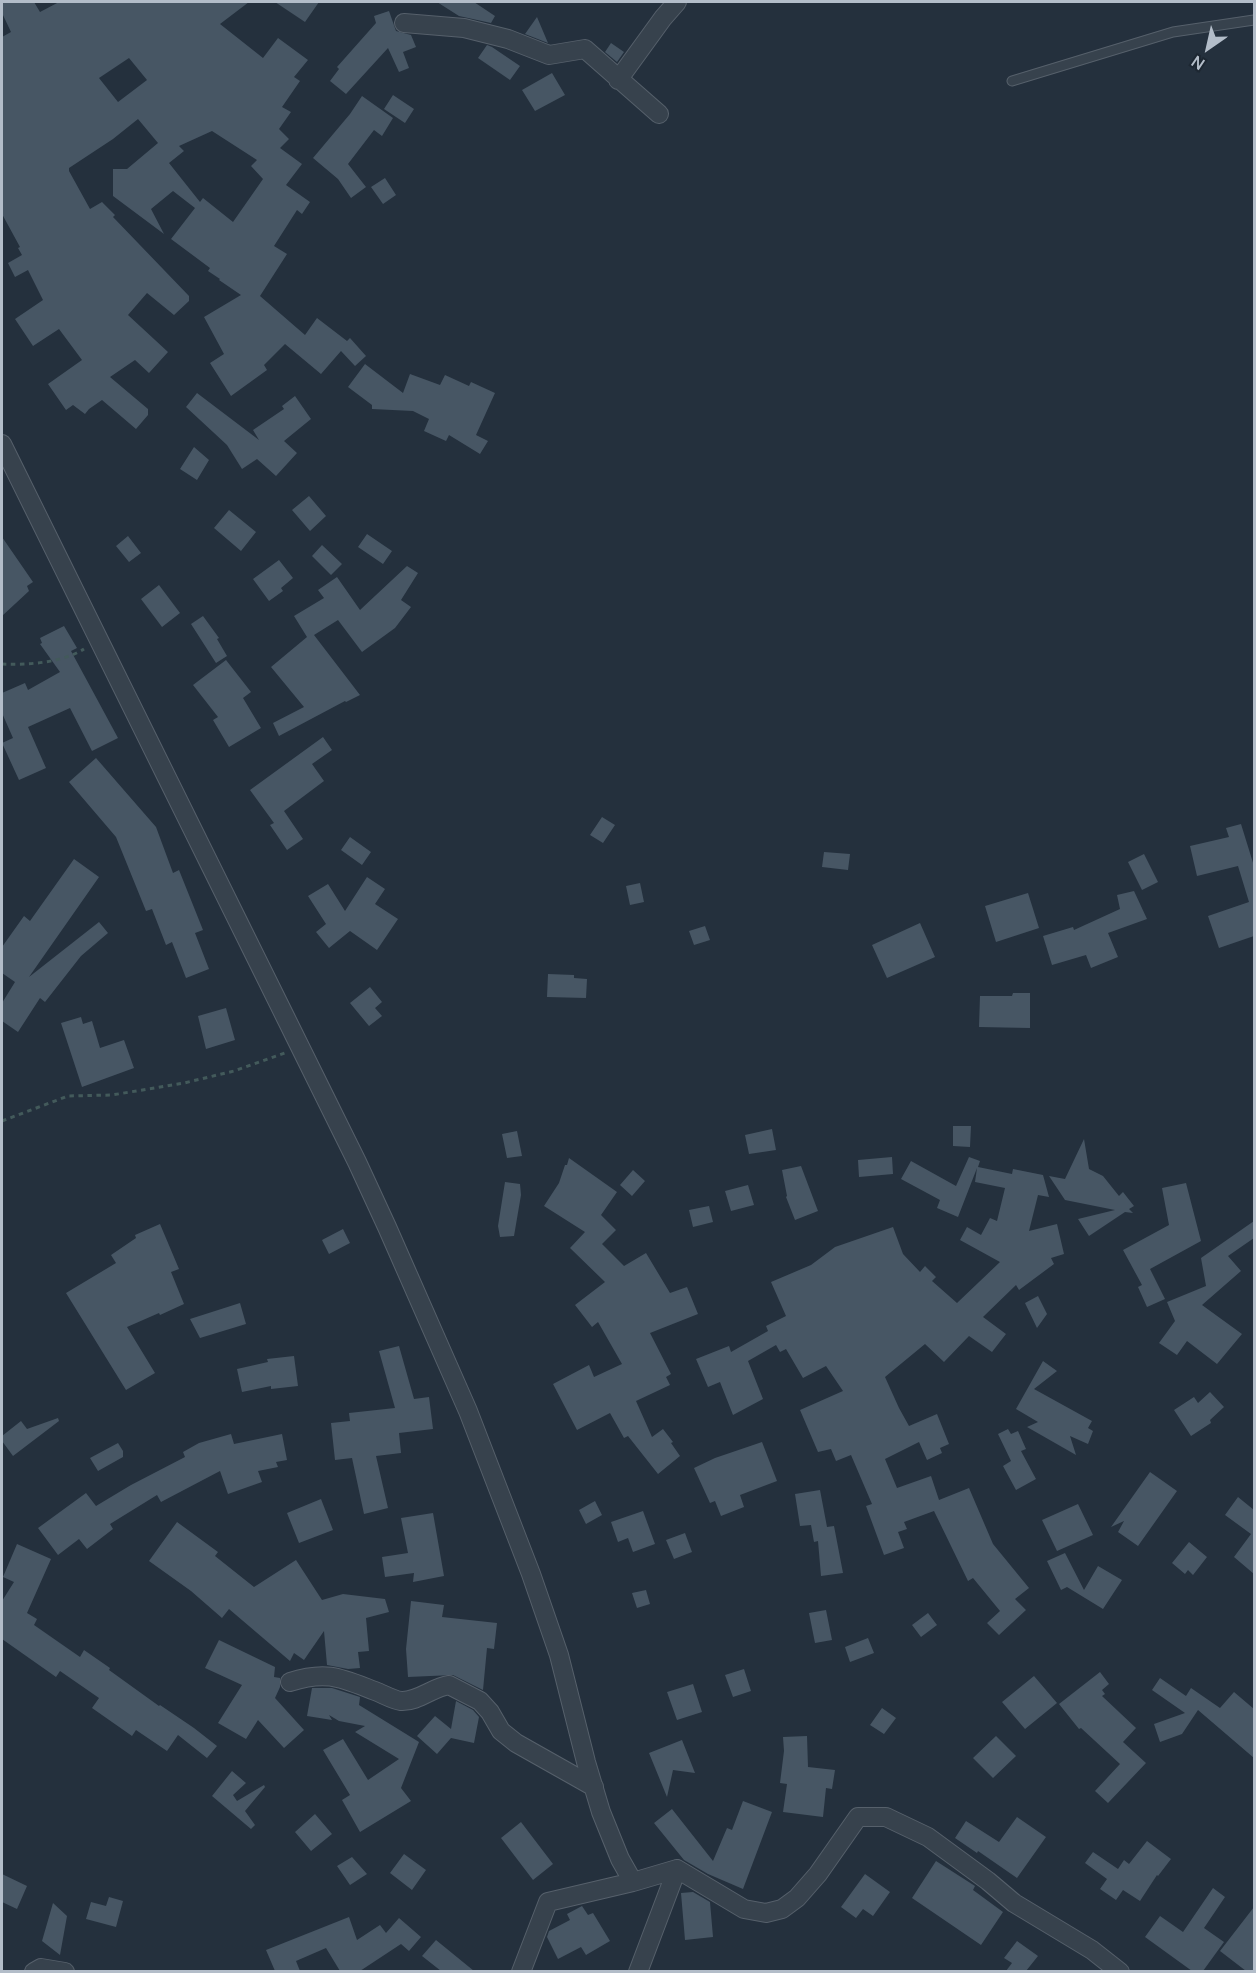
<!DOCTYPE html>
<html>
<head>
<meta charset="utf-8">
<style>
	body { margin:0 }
	#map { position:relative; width:1256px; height:1973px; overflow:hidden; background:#24303d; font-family:Manrope,sans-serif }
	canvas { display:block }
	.frame { position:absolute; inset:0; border:3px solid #b3bdc9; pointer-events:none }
	.north { position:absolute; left:1178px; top:18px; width:60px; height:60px; -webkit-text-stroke:4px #1d2732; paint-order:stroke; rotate:214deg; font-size:16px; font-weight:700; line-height:24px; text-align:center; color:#b3bdc9 }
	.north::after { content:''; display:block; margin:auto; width:21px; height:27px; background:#b3bdc9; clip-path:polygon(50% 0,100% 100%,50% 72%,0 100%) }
</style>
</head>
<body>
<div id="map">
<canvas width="1256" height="1973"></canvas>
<div class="frame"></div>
<div class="north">N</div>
</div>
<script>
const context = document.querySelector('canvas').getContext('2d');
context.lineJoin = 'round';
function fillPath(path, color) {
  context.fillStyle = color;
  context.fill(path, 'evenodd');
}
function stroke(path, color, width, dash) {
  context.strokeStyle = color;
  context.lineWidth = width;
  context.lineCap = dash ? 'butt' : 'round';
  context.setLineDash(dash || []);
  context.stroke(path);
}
fillPath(new Path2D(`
	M 2,2 L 34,2 L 40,12 L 59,2 L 249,2 L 220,24 L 263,58 L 278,38 L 308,60 L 294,77 L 300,81 L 282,107 L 291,112 L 279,129 L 289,139 L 280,148 L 302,164 L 286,185 L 310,202 L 302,214 L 297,210 L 274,246 L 287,254 L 260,296 L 305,335 L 317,318 L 347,341 L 350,338 L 366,356 L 355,366 L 341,351 L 321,374 L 285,344 L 264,365 L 267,370 L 231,396 L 210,363 L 224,354 L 204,317 L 241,295 L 219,280 L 220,279 L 208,271 L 210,268 L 171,239 L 195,208 L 173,191 L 151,209 L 164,234 L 113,196 L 113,169 L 127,169 L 158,143 L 138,119 L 113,139 L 69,168 L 69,171 L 90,209 L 102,202 L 115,215 L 113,217 L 189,296 L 189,301 L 174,315 L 147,293 L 128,315 L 168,352 L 149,373 L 135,360 L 110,377 L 148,409 L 148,415 L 136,429 L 102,400 L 89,409 L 85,414 L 73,405 L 66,410 L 48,384 L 82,360 L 59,329 L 33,346 L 15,319 L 43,300 L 28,270 L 15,277 L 8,263 L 22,255 L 18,248 L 20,247 L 2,214 L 2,37 L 11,32 L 2,13 ZM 129,58 L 147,80 L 118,102 L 99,78 ZM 212,131 L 257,160 L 251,166 L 263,179 L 233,222 L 203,198 L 200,202 L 169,163 L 184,151 L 179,146 Z
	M 275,2 L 319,2 L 305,22 Z
	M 437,2 L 474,2 L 495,16 L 491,23 L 459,16 Z
	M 389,11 L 396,31 L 411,35 L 416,47 L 403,52 L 409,68 L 399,72 L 388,48 L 346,94 L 330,81 L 339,69 L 337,67 L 376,23 L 374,16 Z
	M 537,17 L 548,43 L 525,34 Z
	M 611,43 L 624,52 L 617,62 L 605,52 Z
	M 487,45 L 492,47 L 520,66 L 510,80 L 478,58 Z
	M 552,73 L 565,95 L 535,111 L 522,90 Z
	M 393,95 L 414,109 L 405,123 L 384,109 Z
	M 362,96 L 393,118 L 382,136 L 374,130 L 348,164 L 366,187 L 351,198 L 338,179 L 313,158 L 350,114 Z
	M 385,178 L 396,195 L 383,204 L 371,187 Z
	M 365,364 L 403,393 L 410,374 L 440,385 L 445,375 L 469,386 L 471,382 L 495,393 L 476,435 L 488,441 L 480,454 L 449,435 L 446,441 L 424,431 L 429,419 L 413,411 L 372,409 L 372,405 L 348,387 Z
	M 197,393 L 259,440 L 253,430 L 284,409 L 282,406 L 295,396 L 311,419 L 284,441 L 297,453 L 276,476 L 257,459 L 242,469 L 227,445 L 186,407 Z
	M 194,447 L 209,460 L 197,480 L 180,469 Z
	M 309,496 L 326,516 L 310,531 L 292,510 Z
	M 229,510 L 256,532 L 241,551 L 214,528 Z
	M 367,534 L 392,551 L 383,564 L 358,547 Z
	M 128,536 L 141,553 L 129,562 L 116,546 Z
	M 2,537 L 33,582 L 27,586 L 29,591 L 2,616 Z
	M 322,545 L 342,564 L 331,575 L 312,556 Z
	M 279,560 L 293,578 L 281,588 L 283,591 L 269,601 L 253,579 Z
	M 407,566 L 418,573 L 401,600 L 411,607 L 395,628 L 362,652 L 338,620 L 314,635 L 360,695 L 346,702 L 345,701 L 279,736 L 273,723 L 304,707 L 271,667 L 307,637 L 294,616 L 324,598 L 318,590 L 337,577 L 360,610 Z
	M 159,585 L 180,613 L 162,627 L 141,599 Z
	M 203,616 L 219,638 L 217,639 L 227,656 L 216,663 L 191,624 Z
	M 64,626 L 77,648 L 71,651 L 118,738 L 92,751 L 70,708 L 28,727 L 46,768 L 19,780 L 2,743 L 13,738 L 2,713 L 2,693 L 25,683 L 28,690 L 60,672 L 40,644 L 42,643 L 40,638 Z
	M 226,660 L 251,692 L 243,698 L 261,728 L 229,747 L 213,720 L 218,717 L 193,685 Z
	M 323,737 L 332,750 L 312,764 L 324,781 L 284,811 L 303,839 L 287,850 L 270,825 L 274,823 L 250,790 Z
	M 96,758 L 156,827 L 173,873 L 179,870 L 203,930 L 195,933 L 209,969 L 186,978 L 172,942 L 166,945 L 152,909 L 146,911 L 116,837 L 69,782 Z
	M 602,817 L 615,825 L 603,843 L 590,835 Z
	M 1241,824 L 1254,866 L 1254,936 L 1219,948 L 1208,916 L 1249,902 L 1238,866 L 1197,876 L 1190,846 L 1229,837 L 1226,828 Z
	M 350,837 L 371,852 L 362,865 L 341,850 Z
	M 824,852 L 850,854 L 848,870 L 822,867 Z
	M 1144,854 L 1158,882 L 1142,890 L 1128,862 Z
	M 74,859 L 99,877 L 29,977 L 99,922 L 108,933 L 81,956 L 45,1002 L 40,998 L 18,1032 L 2,1021 L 2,1003 L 15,982 L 2,973 L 2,947 L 24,916 L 30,921 Z
	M 367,877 L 385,889 L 375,904 L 398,919 L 377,950 L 350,931 L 329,948 L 316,932 L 326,924 L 308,896 L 328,884 L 345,911 Z
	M 640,883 L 644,902 L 630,905 L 626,886 Z
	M 1134,891 L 1147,919 L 1108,933 L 1118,957 L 1091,968 L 1086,955 L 1052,965 L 1043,936 L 1073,927 L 1074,930 L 1120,909 L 1117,895 Z
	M 1028,893 L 1039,928 L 996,942 L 985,906 Z
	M 920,923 L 935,957 L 887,978 L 872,945 Z
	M 705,926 L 710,940 L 694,945 L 689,931 Z
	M 548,974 L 574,975 L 574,978 L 587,979 L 586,998 L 547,997 Z
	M 370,987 L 382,1002 L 375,1008 L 382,1016 L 369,1026 L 350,1003 Z
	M 1013,993 L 1030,993 L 1030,1028 L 979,1027 L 980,996 L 1012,996 Z
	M 226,1008 L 235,1040 L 206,1049 L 198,1016 Z
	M 81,1017 L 83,1024 L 92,1021 L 100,1048 L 124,1040 L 134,1068 L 82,1087 L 61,1023 Z
	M 953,1126 L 971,1126 L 970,1147 L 953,1146 Z
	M 772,1129 L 776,1150 L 749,1154 L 745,1135 Z
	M 517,1131 L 522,1156 L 507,1158 L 502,1134 Z
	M 1084,1139 L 1089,1169 L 1103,1176 L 1119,1196 L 1123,1192 L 1134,1206 L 1129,1209 L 1133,1213 L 1125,1212 L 1089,1236 L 1078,1219 L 1115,1210 L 1065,1200 L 1049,1176 L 1065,1179 Z
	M 892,1157 L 893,1174 L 859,1177 L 858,1160 Z
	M 969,1157 L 980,1161 L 978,1167 L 1012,1174 L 1013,1169 L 1043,1175 L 1049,1197 L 1038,1195 L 1029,1231 L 1057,1224 L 1064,1254 L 1051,1258 L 1054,1264 L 1019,1290 L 1016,1285 L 983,1317 L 1006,1334 L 992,1352 L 969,1336 L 944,1362 L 925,1344 L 885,1377 L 899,1408 L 909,1426 L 937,1414 L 949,1444 L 940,1448 L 942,1453 L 927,1460 L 919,1442 L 885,1459 L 897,1488 L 931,1476 L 939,1500 L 969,1488 L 993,1544 L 1029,1588 L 1015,1599 L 1026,1610 L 999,1635 L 987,1623 L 1000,1611 L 973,1578 L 968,1581 L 934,1511 L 904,1522 L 907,1529 L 898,1532 L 904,1548 L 884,1555 L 866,1506 L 872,1504 L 851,1455 L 836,1461 L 831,1449 L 818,1452 L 800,1410 L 843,1391 L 826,1366 L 803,1378 L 786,1349 L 780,1352 L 776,1345 L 748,1361 L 763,1399 L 733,1415 L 720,1382 L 708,1387 L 696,1359 L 729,1346 L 731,1352 L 768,1331 L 766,1326 L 786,1316 L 771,1282 L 811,1265 L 835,1247 L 893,1227 L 903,1254 L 920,1272 L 925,1266 L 936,1277 L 932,1281 L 957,1303 L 1000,1262 L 960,1240 L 967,1227 L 981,1235 L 990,1218 L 997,1221 L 1005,1188 L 975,1182 L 977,1168 L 958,1217 L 937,1208 L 940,1200 L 901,1179 L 911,1161 L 956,1186 Z
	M 569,1158 L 617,1192 L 601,1215 L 616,1230 L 602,1244 L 624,1266 L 646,1253 L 670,1293 L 687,1287 L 698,1314 L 650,1333 L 671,1374 L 666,1377 L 670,1385 L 636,1401 L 652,1437 L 663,1429 L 673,1442 L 671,1443 L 680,1456 L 658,1474 L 628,1436 L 624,1438 L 610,1413 L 577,1430 L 553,1384 L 589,1365 L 594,1377 L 622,1364 L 598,1322 L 592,1327 L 575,1305 L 605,1282 L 570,1248 L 585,1232 L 544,1206 L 559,1183 L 565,1165 L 567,1165 Z
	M 801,1166 L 818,1211 L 795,1220 L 786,1197 L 787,1196 L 782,1170 Z
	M 633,1170 L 645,1181 L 632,1196 L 620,1185 Z
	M 505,1182 L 520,1184 L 521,1195 L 514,1236 L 500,1237 L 498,1226 Z
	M 1186,1183 L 1201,1241 L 1150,1269 L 1165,1299 L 1147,1307 L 1138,1287 L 1142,1285 L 1123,1250 L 1169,1225 L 1162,1188 Z
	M 748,1185 L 754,1205 L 731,1211 L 725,1191 Z
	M 709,1206 L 713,1222 L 693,1227 L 689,1210 Z
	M 1254,1221 L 1254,1238 L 1228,1256 L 1241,1271 L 1202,1305 L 1242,1334 L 1217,1364 L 1187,1341 L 1177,1355 L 1159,1343 L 1175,1321 L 1167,1302 L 1206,1286 L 1201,1258 Z
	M 160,1224 L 179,1269 L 171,1272 L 184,1304 L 160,1315 L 159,1313 L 127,1327 L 155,1373 L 126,1390 L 66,1293 L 116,1263 L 111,1255 L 136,1238 L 135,1235 Z
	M 343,1229 L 350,1243 L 329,1254 L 322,1240 Z
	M 1038,1296 L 1047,1314 L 1037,1328 L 1025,1303 Z
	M 240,1303 L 246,1324 L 200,1338 L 190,1319 Z
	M 399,1346 L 414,1399 L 429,1397 L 433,1429 L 399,1433 L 401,1453 L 376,1456 L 388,1508 L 364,1514 L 352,1458 L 335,1460 L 331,1423 L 350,1421 L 349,1413 L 395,1408 L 379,1351 Z
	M 294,1356 L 298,1386 L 271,1389 L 271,1386 L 242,1392 L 237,1369 L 268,1362 L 267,1359 Z
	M 1043,1361 L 1057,1371 L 1034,1389 L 1092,1421 L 1088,1428 L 1093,1431 L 1088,1444 L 1070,1436 L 1076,1455 L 1027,1427 L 1038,1422 L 1016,1409 Z
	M 1210,1392 L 1224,1407 L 1210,1420 L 1211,1423 L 1191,1436 L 1174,1410 L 1194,1397 L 1198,1403 Z
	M 58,1418 L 59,1421 L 13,1456 L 2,1441 L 2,1436 L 21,1421 L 27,1429 Z
	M 1008,1429 L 1011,1434 L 1018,1431 L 1026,1449 L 1021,1451 L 1036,1479 L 1016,1490 L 1003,1466 L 1011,1461 L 998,1434 Z
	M 231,1434 L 234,1444 L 282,1434 L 287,1460 L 276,1462 L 278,1467 L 258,1471 L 262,1482 L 228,1494 L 220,1471 L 161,1502 L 157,1495 L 110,1524 L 113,1529 L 87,1549 L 79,1539 L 58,1555 L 38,1528 L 86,1493 L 96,1506 L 131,1485 L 185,1457 L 183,1452 L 199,1443 Z
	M 762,1442 L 777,1481 L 740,1495 L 744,1507 L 721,1516 L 715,1501 L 710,1503 L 694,1468 L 715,1458 Z
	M 118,1443 L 123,1451 L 123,1457 L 98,1471 L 90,1458 Z
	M 1150,1472 L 1177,1491 L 1138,1546 L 1118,1532 L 1124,1521 L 1111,1527 Z
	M 820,1490 L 827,1527 L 834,1526 L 843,1573 L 821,1576 L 818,1541 L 814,1542 L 811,1525 L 800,1526 L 795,1494 Z
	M 1238,1497 L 1254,1510 L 1254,1574 L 1234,1557 L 1251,1534 L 1225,1515 Z
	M 321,1499 L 333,1530 L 299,1543 L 287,1513 Z
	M 595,1501 L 602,1515 L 586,1524 L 579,1510 Z
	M 1078,1504 L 1093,1535 L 1057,1551 L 1042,1520 Z
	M 643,1511 L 655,1544 L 633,1552 L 628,1538 L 618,1542 L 611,1522 Z
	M 433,1513 L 444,1576 L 413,1582 L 414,1573 L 385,1577 L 382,1557 L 408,1553 L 401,1518 Z
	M 177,1522 L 218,1552 L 215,1556 L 254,1587 L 296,1560 L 322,1600 L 343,1594 L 385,1599 L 389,1612 L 366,1618 L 369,1651 L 358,1652 L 360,1668 L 348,1669 L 327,1665 L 324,1631 L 304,1660 L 294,1653 L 290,1661 L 229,1609 L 222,1618 L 191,1591 L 149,1561 Z
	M 685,1533 L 692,1552 L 674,1559 L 666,1540 Z
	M 1189,1542 L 1207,1557 L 1193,1575 L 1188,1570 L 1185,1574 L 1172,1563 Z
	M 17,1544 L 51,1559 L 27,1613 L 37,1619 L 34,1625 L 80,1657 L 84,1650 L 110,1668 L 109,1670 L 159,1706 L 160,1705 L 194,1728 L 217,1746 L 207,1758 L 178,1735 L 167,1751 L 136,1730 L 132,1736 L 92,1708 L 99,1698 L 60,1671 L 56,1677 L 2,1639 L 2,1601 L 14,1582 L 3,1577 Z
	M 1065,1553 L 1084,1590 L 1098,1566 L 1122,1580 L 1103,1609 L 1067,1587 L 1061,1590 L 1047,1561 Z
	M 646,1590 L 650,1604 L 637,1608 L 632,1593 Z
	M 411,1601 L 444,1605 L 442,1617 L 497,1623 L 494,1649 L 487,1648 L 483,1690 L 453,1675 L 408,1677 L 406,1649 Z
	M 826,1610 L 832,1640 L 815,1643 L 809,1613 Z
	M 928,1613 L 937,1625 L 921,1637 L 912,1625 Z
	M 868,1638 L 874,1653 L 850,1662 L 845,1647 Z
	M 219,1640 L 275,1667 L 274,1677 L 280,1678 L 280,1687 L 275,1698 L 304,1730 L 284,1748 L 258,1720 L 246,1739 L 218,1723 L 242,1685 L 205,1668 Z
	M 744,1669 L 751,1691 L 733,1697 L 725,1675 Z
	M 1100,1672 L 1109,1684 L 1102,1690 L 1105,1694 L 1102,1696 L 1136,1728 L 1123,1742 L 1146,1763 L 1108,1803 L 1095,1791 L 1120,1764 L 1081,1728 L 1079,1729 L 1059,1704 Z
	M 1034,1676 L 1057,1703 L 1025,1729 L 1002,1702 Z
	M 1160,1678 L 1186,1696 L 1191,1688 L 1220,1708 L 1234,1692 L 1254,1709 L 1254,1758 L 1198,1710 L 1182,1734 L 1160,1742 L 1154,1724 L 1185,1713 L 1152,1690 Z
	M 693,1684 L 702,1712 L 677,1720 L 667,1692 Z
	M 312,1688 L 332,1688 L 360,1697 L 359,1705 L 419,1742 L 401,1788 L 411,1801 L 360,1832 L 342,1800 L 350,1795 L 323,1750 L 343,1739 L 368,1780 L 399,1759 L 355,1732 L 365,1726 L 339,1721 L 329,1715 L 332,1720 L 307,1716 Z
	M 456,1701 L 473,1710 L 479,1717 L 474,1743 L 451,1738 L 437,1754 L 417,1736 L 435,1716 L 451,1729 Z
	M 882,1708 L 896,1718 L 884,1734 L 870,1725 Z
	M 807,1736 L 808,1767 L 835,1770 L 832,1789 L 826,1788 L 823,1817 L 783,1812 L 787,1784 L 780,1783 L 784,1751 L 783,1737 Z
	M 996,1736 L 1016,1756 L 993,1778 L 973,1758 Z
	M 682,1740 L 695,1773 L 673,1770 L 667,1797 L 649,1753 Z
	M 232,1771 L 246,1783 L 233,1795 L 237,1801 L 264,1785 L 265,1787 L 245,1811 L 255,1825 L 251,1829 L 212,1796 Z
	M 743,1801 L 772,1812 L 743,1889 L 708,1874 L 684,1860 L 654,1823 L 672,1809 L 713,1861 L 727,1828 L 732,1830 Z
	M 315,1814 L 332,1834 L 311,1851 L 295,1832 Z
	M 1017,1817 L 1046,1837 L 1017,1878 L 978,1851 L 977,1853 L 955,1838 L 966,1821 L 999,1842 Z
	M 521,1822 L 553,1864 L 533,1880 L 501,1838 Z
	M 1147,1841 L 1171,1859 L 1158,1876 L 1157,1875 L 1140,1901 L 1123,1890 L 1116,1900 L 1100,1889 L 1107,1879 L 1085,1863 L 1093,1852 L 1118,1869 L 1124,1860 L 1129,1864 Z
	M 404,1854 L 426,1870 L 412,1890 L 390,1873 Z
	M 352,1857 L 367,1874 L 350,1885 L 337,1866 Z
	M 936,1861 L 975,1886 L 973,1890 L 1003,1912 L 981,1945 L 912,1898 Z
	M 2,1874 L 27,1886 L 17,1909 L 2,1902 Z
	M 865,1874 L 890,1892 L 873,1916 L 863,1909 L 856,1918 L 841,1907 Z
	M 1213,1888 L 1225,1897 L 1204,1928 L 1224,1942 L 1203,1971 L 1192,1971 L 1145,1937 L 1160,1916 L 1183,1932 Z
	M 693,1892 L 710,1902 L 713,1937 L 685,1940 L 681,1893 Z
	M 109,1897 L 123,1901 L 116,1927 L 86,1919 L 91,1902 L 106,1906 Z
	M 53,1903 L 67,1916 L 60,1955 L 42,1941 Z
	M 582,1906 L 588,1915 L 593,1913 L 610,1941 L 586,1955 L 581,1947 L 558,1959 L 547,1937 L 549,1931 L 570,1920 L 567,1914 Z
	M 1254,1907 L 1254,1971 L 1246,1971 L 1220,1951 Z
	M 349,1917 L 357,1940 L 380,1925 L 386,1933 L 399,1918 L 421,1937 L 409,1951 L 401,1944 L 360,1971 L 340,1971 L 326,1948 L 296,1961 L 300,1971 L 275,1971 L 266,1950 Z
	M 436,1940 L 474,1971 L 441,1971 L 422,1956 Z
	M 1017,1941 L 1038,1956 L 1026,1971 L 1006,1971 L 1012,1963 L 1004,1958 Z`), '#475664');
const service = new Path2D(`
	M 1012,81 L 1173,32 L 1254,20`);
const minor = new Path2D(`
	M 404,23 L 464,28 L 508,39 L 549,55 L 585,49 L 659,114
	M 618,80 L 663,18 L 677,2
	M 2,444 L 357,1162 L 387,1227 L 468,1411 L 531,1574 L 559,1655 L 586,1762 L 601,1812 L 620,1859 L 633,1882 L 677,1869 L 638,1972
	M 290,1682 C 327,1670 341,1678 375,1691 C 383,1694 393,1700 401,1701 C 418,1702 433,1687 449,1685 L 480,1701 L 490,1712 L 501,1731 L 516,1743 L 594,1787
	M 677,1869 L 744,1909 L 766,1913 L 782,1909 L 797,1898 L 818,1874 L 858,1817 L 886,1817 L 928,1837 L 988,1881 L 1014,1903 L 1092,1950 L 1120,1972
	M 34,1972 L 41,1968 L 65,1972
	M 521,1972 L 548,1902 L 633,1882`);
stroke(service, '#56606b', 11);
stroke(minor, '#56606b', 20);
stroke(new Path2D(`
	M 2,664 C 28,665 61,663 84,649
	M 2,1121 L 68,1096 L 112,1095 L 184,1083 L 234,1071 L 285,1053`), '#435a5b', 3, [4.5, 4.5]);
stroke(service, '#37424d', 9);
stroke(minor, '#37424d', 18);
</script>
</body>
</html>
